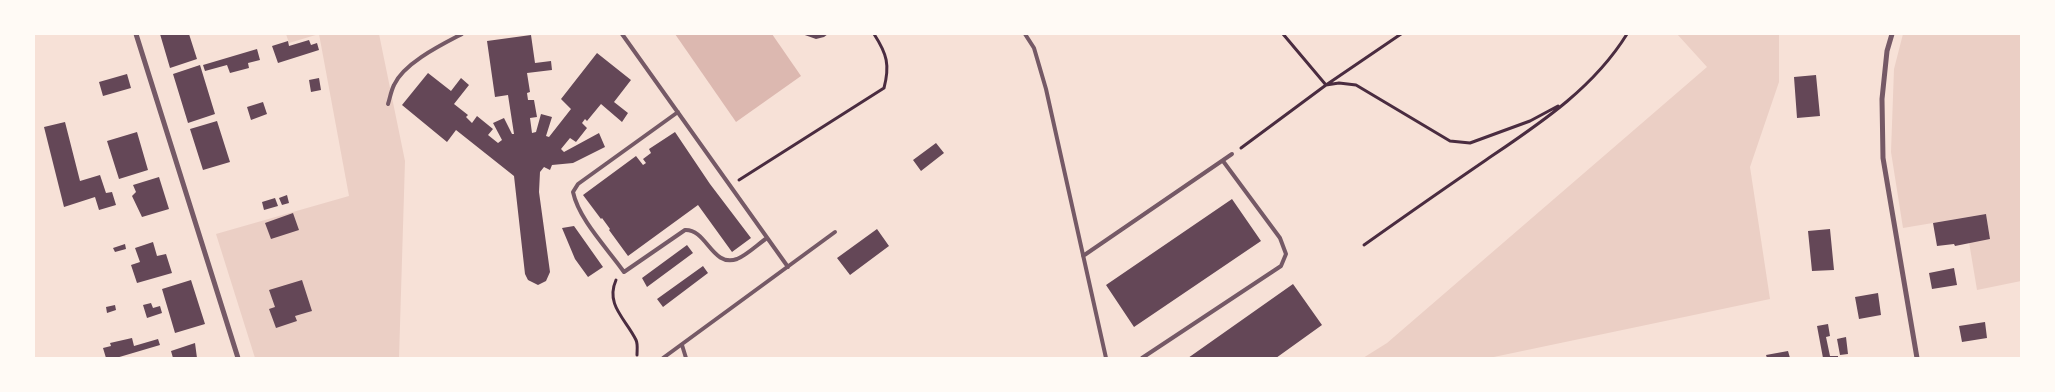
<!DOCTYPE html>
<html>
<head>
<meta charset="utf-8">
<style>
	body { margin:0 }
	#map { position:relative; width:2055px; height:392px; overflow:hidden; background:#f7e1d7; font-family:Poppins,sans-serif }
	canvas { display:block }
	.frame { position:absolute; inset:0; border:35px solid #fffaf5; pointer-events:none }
</style>
</head>
<body>
<div id="map">
<canvas width="2055" height="392"></canvas>
<div class="frame"></div>
</div>
<script>
const context = document.querySelector('canvas').getContext('2d');
context.lineJoin = 'round';
function fillPath(path, color) {
  context.fillStyle = color;
  context.fill(path, 'evenodd');
}
function stroke(path, color, width, dash) {
  context.strokeStyle = color;
  context.lineWidth = width;
  context.lineCap = dash ? 'butt' : 'round';
  context.setLineDash(dash || []);
  context.stroke(path);
}
fillPath(new Path2D(`
	M 286,34 L 379,34 L 405,161 L 399,358 L 255,358 L 216,234 L 349,196 L 319,34 L 289,43 Z
	M 1677,34 L 1779,34 L 1779,82 L 1750,167 L 1770,299 L 1489,358 L 1363,358 L 1387,343 L 1707,67 Z
	M 1903,34 L 2021,34 L 2021,281 L 1977,290 L 1969,242 L 1990,239 L 1986,214 L 1903,228 L 1891,152 L 1894,69 Z`), '#ebcfc5');
fillPath(new Path2D(`
	M 675,34 L 772,34 L 801,76 L 736,122 Z`), '#dcb8b0');
fillPath(new Path2D(`
	M 160,34 L 189,34 L 197,59 L 170,68 Z
	M 802,34 L 828,34 L 824,37 L 816,39 Z
	M 531,35 L 535,63 L 551,61 L 552,70 L 527,73 L 530,92 L 527,93 L 528,100 L 534,100 L 537,117 L 530,118 L 532,133 L 536,132 L 541,114 L 552,117 L 546,136 L 549,137 L 571,109 L 561,99 L 597,53 L 631,80 L 614,102 L 628,113 L 622,122 L 601,104 L 587,121 L 585,119 L 582,123 L 587,128 L 576,142 L 570,138 L 561,149 L 564,152 L 599,133 L 605,147 L 573,163 L 552,165 L 550,170 L 544,167 L 540,172 L 539,192 L 550,272 L 546,281 L 538,285 L 528,280 L 525,274 L 514,176 L 456,130 L 447,142 L 402,105 L 428,73 L 451,91 L 461,78 L 469,85 L 454,104 L 468,115 L 466,117 L 472,123 L 477,116 L 493,129 L 488,135 L 498,143 L 502,140 L 493,123 L 504,118 L 512,134 L 514,134 L 508,95 L 495,97 L 487,41 Z
	M 309,40 L 311,45 L 317,43 L 319,50 L 278,63 L 272,46 L 288,41 L 289,46 Z
	M 257,49 L 260,60 L 248,63 L 249,68 L 230,73 L 227,65 L 205,71 L 203,65 Z
	M 200,65 L 215,114 L 188,123 L 173,74 Z
	M 127,74 L 131,88 L 103,96 L 99,82 Z
	M 1816,75 L 1820,116 L 1797,118 L 1794,77 Z
	M 319,78 L 321,90 L 311,92 L 309,80 Z
	M 263,102 L 267,114 L 251,120 L 247,107 Z
	M 217,121 L 230,162 L 203,170 L 190,129 Z
	M 65,122 L 80,181 L 100,175 L 106,193 L 112,192 L 116,205 L 99,210 L 95,197 L 64,207 L 44,127 Z
	M 137,132 L 148,170 L 119,179 L 107,141 Z
	M 675,132 L 710,184 L 751,238 L 732,252 L 698,205 L 628,256 L 609,230 L 610,229 L 602,218 L 601,219 L 583,195 L 636,156 L 643,165 L 646,163 L 643,159 L 651,153 L 649,149 Z
	M 936,143 L 944,153 L 921,171 L 913,160 Z
	M 159,177 L 169,209 L 142,217 L 132,196 L 136,192 L 133,185 Z
	M 287,195 L 289,203 L 282,205 L 279,198 Z
	M 275,198 L 278,206 L 264,210 L 262,202 Z
	M 1232,199 L 1261,241 L 1134,327 L 1106,285 Z
	M 293,213 L 299,230 L 271,239 L 265,223 Z
	M 1986,214 L 1990,239 L 1955,246 L 1954,244 L 1937,246 L 1933,223 Z
	M 574,226 L 603,267 L 588,277 L 575,259 L 562,228 Z
	M 877,229 L 889,246 L 850,275 L 837,258 Z
	M 1830,229 L 1834,270 L 1812,271 L 1808,231 Z
	M 153,242 L 157,256 L 166,254 L 172,273 L 137,283 L 131,265 L 140,262 L 135,248 Z
	M 125,244 L 126,249 L 115,252 L 113,248 Z
	M 687,245 L 693,253 L 647,287 L 642,278 Z
	M 703,266 L 708,273 L 663,307 L 657,299 Z
	M 1954,268 L 1957,285 L 1932,289 L 1929,273 Z
	M 191,280 L 205,324 L 175,333 L 162,289 Z
	M 302,280 L 312,311 L 295,316 L 297,321 L 276,328 L 269,309 L 275,307 L 269,290 Z
	M 1293,284 L 1322,325 L 1276,358 L 1188,358 Z
	M 1878,293 L 1881,315 L 1859,319 L 1855,297 Z
	M 151,303 L 153,308 L 160,306 L 162,313 L 147,318 L 143,305 Z
	M 115,305 L 116,310 L 107,313 L 106,307 Z
	M 1985,322 L 1987,338 L 1962,342 L 1959,326 Z
	M 1828,324 L 1830,336 L 1826,337 L 1830,356 L 1838,356 L 1838,358 L 1823,358 L 1817,326 Z
	M 1846,337 L 1848,354 L 1840,355 L 1837,339 Z
	M 132,338 L 134,346 L 158,339 L 160,345 L 116,358 L 106,358 L 103,348 L 111,346 L 110,343 Z
	M 195,343 L 197,358 L 173,358 L 171,351 Z
	M 1788,351 L 1790,358 L 1767,358 L 1766,355 Z`), '#644757');
stroke(new Path2D(`
	M 1283,34 L 1326,85 L 1339,83 L 1356,85 L 1450,141 L 1470,143 L 1530,121 L 1558,106
	M 1241,148 L 1326,85 L 1401,34
	M 739,180 L 884,88 C 890,65 887,54 874,34
	M 1364,245 C 1405,216 1445,188 1486,160 C 1539,124 1593,89 1627,34
	M 616,280 C 605,305 626,319 636,340 C 638,344 637,350 637,355`), '#4a2c40', 3);
stroke(new Path2D(`
	M 622,34 L 788,267
	M 1025,34 L 1034,48 L 1046,89 L 1106,358
	M 388,104 C 390,98 391,91 394,85 C 404,63 441,45 462,34
	M 678,112 L 578,184 L 573,192 C 579,220 608,249 624,272 L 685,230 C 707,229 712,268 737,259 C 747,255 758,244 767,238
	M 1083,256 L 1232,154
	M 682,345 L 686,358
	M 663,358 L 835,232
	M 1142,358 L 1281,266 L 1286,254 L 1280,238 L 1223,161`), '#755966', 4);
stroke(new Path2D(`
	M 136,34 L 238,358
	M 1892,34 L 1887,51 L 1882,99 L 1883,158 L 1917,358`), '#755966', 5);
</script>
</body>
</html>
